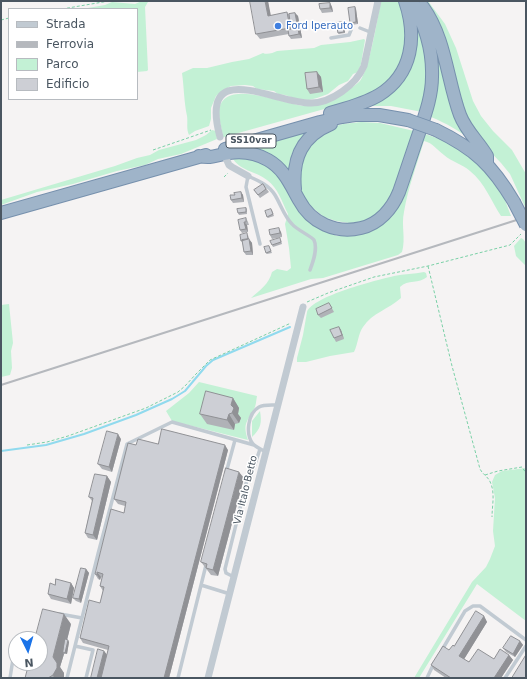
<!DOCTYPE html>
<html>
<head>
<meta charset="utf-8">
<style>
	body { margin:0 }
	#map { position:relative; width:527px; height:679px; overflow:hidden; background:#f5f3f3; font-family:"DejaVu Sans",sans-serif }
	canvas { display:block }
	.frame { position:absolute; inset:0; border:2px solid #4a5661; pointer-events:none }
	.legend { position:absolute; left:8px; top:8px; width:130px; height:92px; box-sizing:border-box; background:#fff; border:1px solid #b7bbc0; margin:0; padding:5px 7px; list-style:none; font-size:12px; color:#4a5661 }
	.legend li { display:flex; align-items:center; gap:8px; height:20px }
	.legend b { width:20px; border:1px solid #b7bbc0 }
	.north { position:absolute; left:8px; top:631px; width:40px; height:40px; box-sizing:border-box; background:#fff; border:1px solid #b7bbc0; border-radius:50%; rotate:175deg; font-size:11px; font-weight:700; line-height:16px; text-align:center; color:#4a5661 }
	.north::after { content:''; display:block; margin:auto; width:14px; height:18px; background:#1a73e8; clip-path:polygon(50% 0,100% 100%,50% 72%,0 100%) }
</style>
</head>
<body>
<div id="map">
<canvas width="527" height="679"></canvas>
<div class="frame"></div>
<ul class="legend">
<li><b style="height:5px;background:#c1cad2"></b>Strada</li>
<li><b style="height:5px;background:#b5b8bd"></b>Ferrovia</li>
<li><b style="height:11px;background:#c3f1d5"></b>Parco</li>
<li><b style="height:11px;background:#cdcfd5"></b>Edificio</li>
</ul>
<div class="north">N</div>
</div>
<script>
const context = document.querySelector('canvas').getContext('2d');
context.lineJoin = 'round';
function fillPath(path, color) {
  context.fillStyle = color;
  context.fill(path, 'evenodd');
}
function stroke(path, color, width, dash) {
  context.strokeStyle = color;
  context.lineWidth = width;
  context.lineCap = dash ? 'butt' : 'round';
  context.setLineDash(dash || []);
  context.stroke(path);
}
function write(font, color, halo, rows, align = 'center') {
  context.font = font + ' "DejaVu Sans",sans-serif';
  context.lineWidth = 3;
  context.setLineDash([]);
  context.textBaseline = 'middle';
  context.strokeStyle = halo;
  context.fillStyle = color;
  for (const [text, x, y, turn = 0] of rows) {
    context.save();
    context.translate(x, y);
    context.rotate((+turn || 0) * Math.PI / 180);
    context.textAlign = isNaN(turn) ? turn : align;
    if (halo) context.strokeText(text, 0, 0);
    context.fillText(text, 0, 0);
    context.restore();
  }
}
fillPath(new Path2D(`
	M 142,1 L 157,1 L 148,2 L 145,7 L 148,70 L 147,71 L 137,72 L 137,9 L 82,9 L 105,5 L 112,2 L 135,4 Z
	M 381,1 L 399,1 L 409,32 L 402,63 L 389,82 L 367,96 L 353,101 L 224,137 L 223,137 C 222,129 218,117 219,109 C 226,76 288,107 308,106 C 320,106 353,89 360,81 C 370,67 377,20 381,1 Z
	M 424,1 L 428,1 L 445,24 L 456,48 L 473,101 L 481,116 L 493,131 L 512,150 L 526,174 L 526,209 L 510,174 L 501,163 L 478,139 L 467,121 L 434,19 Z
	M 414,19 C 423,38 429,62 427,84 C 426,93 423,103 422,112 L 391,106 L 368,106 L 393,90 Z
	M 429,23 L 473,141 C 459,131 446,123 431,117 Z
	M 364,39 L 365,40 L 361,64 L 358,72 L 353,74 L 348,81 L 339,85 L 328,94 L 317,98 L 309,100 L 297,99 L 285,95 L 278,94 L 274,91 L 257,89 L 253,86 L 245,85 L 231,86 L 224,90 L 216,96 L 211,108 L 211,119 L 209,126 L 195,131 L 189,135 C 186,129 188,123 187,116 C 184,102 184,87 182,73 L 193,68 L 207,68 L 232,62 L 249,59 L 263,53 C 267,55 273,53 277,51 L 314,48 L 321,45 L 350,42 Z
	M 361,122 L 380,123 L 414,131 L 394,192 L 386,207 L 370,219 L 360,222 L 349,223 L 336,221 L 324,217 L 308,204 L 302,194 L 298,172 L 307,145 L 328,128 L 343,124 Z
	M 212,130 L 216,131 L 217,139 L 181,154 L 158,159 L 145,165 L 117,171 L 73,184 L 37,192 L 1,205 L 1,200 L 115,166 L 137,158 L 150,155 L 159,150 L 196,140 L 206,135 Z
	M 307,130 C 297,142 288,156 289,172 C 276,158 271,154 254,148 L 254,146 Z
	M 425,134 L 446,141 L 477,161 L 493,178 L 503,195 L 511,216 L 501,216 C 491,201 485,183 470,171 C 462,164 452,162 444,155 C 437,150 433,143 424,141 C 417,164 408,188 404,212 C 401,225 406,239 402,252 L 398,255 L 323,278 L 311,279 L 251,298 C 260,290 269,284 272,272 L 277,269 L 287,271 L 291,268 L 289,248 L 285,224 L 288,214 C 282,202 278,188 267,180 C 256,171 239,171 232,157 L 254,157 L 272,168 L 313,224 L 329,233 L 337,236 L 353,235 L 375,227 Z
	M 521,238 L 523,239 L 526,243 L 526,266 L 516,256 L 514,246 Z
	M 424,272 L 426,273 L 427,277 C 419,284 408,279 400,287 L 401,298 C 389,309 372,313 363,327 C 358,334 358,344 354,352 L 330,356 L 306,362 L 297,362 L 297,358 L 303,335 L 307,312 C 313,296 377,280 394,276 C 404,274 414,274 424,272 Z
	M 9,304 L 13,343 L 11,351 L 12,368 L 10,375 L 1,377 L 1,305 Z
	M 199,382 L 257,396 C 256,401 256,406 254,409 C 246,423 243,424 248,440 L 172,421 L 166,411 L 189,393 Z
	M 260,411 C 262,422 261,429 252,437 L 252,421 Z
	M 526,468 L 526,621 L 477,584 L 419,678 L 414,678 L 472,582 L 486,567 L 490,559 L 495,546 L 493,531 L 495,498 L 492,482 L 495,475 L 502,471 Z`), '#c3f1d5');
stroke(new Path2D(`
	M 1,451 L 46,445 L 84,434 L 136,415 L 172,399 L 185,391 L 206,366 L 213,360 L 290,327`), '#90daee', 2);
const trunk = new Path2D(`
	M 423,7 C 446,39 447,80 460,115 C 466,131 479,142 487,156 L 487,163
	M 330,113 C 347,108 364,104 379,95 C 413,74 417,36 405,1
	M 436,130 C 475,149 492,165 514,202
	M 225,149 L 320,122 L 342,117 L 355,115 L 379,115 L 408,120
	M 199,156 C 212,159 216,155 229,153 C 242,151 256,153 268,160 C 284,169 290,184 299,200 C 311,223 336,234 361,228 C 379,224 392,209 399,192 C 406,172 412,153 419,133 C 425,115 432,96 432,77 C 433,50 425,25 412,1
	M 295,189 C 292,158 302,136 331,124
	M 1,213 L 206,155`);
stroke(trunk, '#7690ad', 14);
stroke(new Path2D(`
	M 62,9 L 109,1
	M 1,20 L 9,18
	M 153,150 L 211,130
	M 224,177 L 228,173
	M 428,266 L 452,366 L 480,469 C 483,475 489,477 491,484 C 495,494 492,507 492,517
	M 307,302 L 328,293 L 374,277 L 428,266 L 510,245 L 521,234
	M 27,445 L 47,442 L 68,436 L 146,408 L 178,392 L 185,386 L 196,374 L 210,360 L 291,323
	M 485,475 L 498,471 L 522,467 L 526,473`), '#7ad0a6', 1, [3, 2]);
stroke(new Path2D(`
	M 360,28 L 370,32
	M 331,38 L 349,35 L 351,30
	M 260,244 L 246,187 L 248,176 C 259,181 269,185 275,195 C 281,205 284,216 292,224 C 297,230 311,236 314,240 C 318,249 313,262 310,270
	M 266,452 C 262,450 256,447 253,444 C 245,434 248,413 259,407 C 264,404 273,405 278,405
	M 226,473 L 235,440
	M 234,577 L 226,573 L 225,569 L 247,480 L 251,476 L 260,449
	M 201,585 L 230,594
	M 60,614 L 82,618
	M 75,646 L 93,650 L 86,678
	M 442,650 L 465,611 L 473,606 L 480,606 L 526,640
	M 10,678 L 13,659 L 16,660
	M 67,678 L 98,554 L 127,444 L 172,422 L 254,445
	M 178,678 L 206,565
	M 427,678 L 434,663
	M 505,678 L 526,646`), '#c1cad2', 3.5);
stroke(new Path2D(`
	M 220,137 C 198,56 273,103 311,103 C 331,103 356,85 364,66 L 378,1
	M 225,156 L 229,165 L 232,167 L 248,176
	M 208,678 L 303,307`), '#c1cad2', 7);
stroke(trunk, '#9fb4c9', 12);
stroke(new Path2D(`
	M 1,385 L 526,217`), '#b5b8bd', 2);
const trunkBridge = new Path2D(`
	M 408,120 L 436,130
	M 514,202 L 526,225`);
stroke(trunkBridge, '#7690ad', 14, []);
stroke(trunkBridge, '#9fb4c9', 12);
fillPath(new Path2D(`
	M 268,1 L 270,16 L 295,13 L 298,16 L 302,38 L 291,39 L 289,36 L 289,34 L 260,39 L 256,34 Z
	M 330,3 L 332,7 L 333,12 L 322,13 L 320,9 Z
	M 355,7 L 356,9 L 358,24 L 351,25 L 350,23 Z
	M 344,24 L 345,33 L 339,34 L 338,33 Z
	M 317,72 L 321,77 L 323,92 L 310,94 L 307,89 Z
	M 263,184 L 269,192 L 260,198 L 254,190 Z
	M 241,192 L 243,195 L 244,202 L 233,203 L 231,200 L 235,195 Z
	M 246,208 L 247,209 L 247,214 L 239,215 L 238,213 Z
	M 272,210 L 274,216 L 268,218 L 267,217 Z
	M 246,218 L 248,222 L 249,225 L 247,225 L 248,232 L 242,233 L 240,230 Z
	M 281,232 L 282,237 L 272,239 L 270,235 Z
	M 248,235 L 249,239 L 252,243 L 253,255 L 246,255 L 244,252 L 243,242 L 241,241 Z
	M 281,240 L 282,244 L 273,247 L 272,245 Z
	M 269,246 L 272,253 L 267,254 L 266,253 Z
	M 329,303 L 334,312 L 321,318 L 318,315 Z
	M 339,327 L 341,330 L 344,339 L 336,342 L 334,338 Z
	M 233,398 L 239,408 L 238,414 L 241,418 L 239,423 L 235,424 L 234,430 L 207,424 L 200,414 Z
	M 121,439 L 112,472 L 102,469 L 98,464 Z
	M 158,444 L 228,450 L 169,678 L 91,678 L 104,651 L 107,655 L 108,650 L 83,643 L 80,638 L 100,603 L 103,591 L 100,586 L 102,578 L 101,577 L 100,580 L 98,579 L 95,574 L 124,513 L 125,506 L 118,504 L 114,499 L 136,445 Z
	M 107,476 L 111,482 L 97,540 L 88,538 L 85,533 L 92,501 L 89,497 Z
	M 244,478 L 218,576 L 211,575 L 201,562 Z
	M 86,569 L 89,573 L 81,603 L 76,601 L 73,598 Z
	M 71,583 L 74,588 L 71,604 L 51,599 L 48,594 L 55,585 Z
	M 484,616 L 487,622 L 464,659 L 469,662 L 494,659 L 509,655 L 513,660 L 501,678 L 446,678 L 434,670 L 431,665 L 454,646 Z
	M 71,624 L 67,640 L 69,642 L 67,654 L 64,654 L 60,667 L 64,673 L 64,678 L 25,678 Z
	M 520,641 L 523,645 L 515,657 L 506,652 L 503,648 Z`), '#b0b2b7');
fillPath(new Path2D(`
	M 265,1 L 268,1 L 272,21 L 268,16 Z
	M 330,3 L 332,7 L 333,12 L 330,8 Z
	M 355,7 L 356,9 L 358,24 L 356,22 Z
	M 295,13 L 298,16 L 302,38 L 299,34 Z
	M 342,22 L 344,24 L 345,33 L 344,32 Z
	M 317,72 L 321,77 L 323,92 L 319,87 Z
	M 241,192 L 243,195 L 244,202 L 242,198 Z
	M 244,222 L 247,225 L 248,232 L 246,229 Z
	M 279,228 L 281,232 L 282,237 L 280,233 Z
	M 249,239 L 252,243 L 253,255 L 251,251 Z
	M 339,327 L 341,330 L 344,339 L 342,335 Z
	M 233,398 L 239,408 L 238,414 L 241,418 L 239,423 L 232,413 L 231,405 Z
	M 229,414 L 235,424 L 234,430 L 227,420 Z
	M 118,434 L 121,439 L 112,472 L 109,467 Z
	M 225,445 L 228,450 L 169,678 L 164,678 Z
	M 239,472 L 244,478 L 218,576 L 213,570 Z
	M 107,476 L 111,482 L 97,540 L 93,535 Z
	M 86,569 L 89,573 L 81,603 L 79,599 Z
	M 97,572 L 101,577 L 100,580 L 97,575 Z
	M 71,583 L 74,588 L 71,604 L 67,599 Z
	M 64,614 L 71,624 L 64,652 L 63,652 L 64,654 L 60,667 L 64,673 L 64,678 L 54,678 L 53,675 L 53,657 Z
	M 484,616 L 487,622 L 463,661 L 459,656 Z
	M 68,640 L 69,642 L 67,654 L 65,653 Z
	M 520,641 L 523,645 L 515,657 L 513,654 Z
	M 104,651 L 108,656 L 102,678 L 97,678 Z
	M 509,655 L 513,660 L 501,678 L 494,678 Z`), '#909195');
const building = new Path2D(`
	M 250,1 L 265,1 L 268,16 L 287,12 L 290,28 L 256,34 Z
	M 330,3 L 330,8 L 320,9 L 319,4 Z
	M 355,7 L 356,22 L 350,23 L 348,8 Z
	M 295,13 L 299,34 L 289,36 L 288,30 L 291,29 L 289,14 Z
	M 342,22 L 344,32 L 338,33 L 336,23 Z
	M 317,72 L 319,87 L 307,89 L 305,73 Z
	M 263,184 L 266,189 L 258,195 L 254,190 Z
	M 241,192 L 242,198 L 231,200 L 230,195 L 235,195 L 234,193 Z
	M 246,208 L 246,212 L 238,213 L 237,209 Z
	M 271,209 L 273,214 L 267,217 L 265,211 Z
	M 246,218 L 246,222 L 244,222 L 246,229 L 240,230 L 238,220 Z
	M 279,228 L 280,233 L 270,235 L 269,230 Z
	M 247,233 L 248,239 L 241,241 L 240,235 Z
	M 280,238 L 281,242 L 272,245 L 270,241 Z
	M 249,239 L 251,251 L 244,252 L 242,240 Z
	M 269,246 L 271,251 L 266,253 L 264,247 Z
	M 329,303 L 332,308 L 318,315 L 316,309 Z
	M 339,327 L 342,335 L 334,338 L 330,330 Z
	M 206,391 L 233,398 L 231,405 L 234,408 L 232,413 L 229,414 L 227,420 L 200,414 Z
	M 162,429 L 225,445 L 164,678 L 101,678 L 109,646 L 80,638 L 89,600 L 100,603 L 104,587 L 100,586 L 103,574 L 97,572 L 97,575 L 95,574 L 111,509 L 124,513 L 126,502 L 114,499 L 128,443 L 136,445 L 138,439 L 158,444 Z
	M 107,431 L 118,434 L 109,467 L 98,464 Z
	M 226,468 L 239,472 L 213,570 L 206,568 L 207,564 L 201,562 Z
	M 95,474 L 107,476 L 93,535 L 85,533 L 93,498 L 89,497 Z
	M 81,568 L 86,569 L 79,599 L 73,598 Z
	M 56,579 L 71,583 L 67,599 L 48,594 L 50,583 L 55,585 Z
	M 43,609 L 64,614 L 53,657 L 57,663 L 57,668 L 53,675 L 48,678 L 25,678 L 29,663 L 40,663 L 40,639 L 35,639 Z
	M 476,611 L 484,616 L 459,656 L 469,662 L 478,649 L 494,659 L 500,649 L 509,655 L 494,678 L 451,678 L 431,665 L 443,646 L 449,650 L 453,645 L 454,646 Z
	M 511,636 L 520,641 L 513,654 L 503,648 Z
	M 65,639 L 68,640 L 65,653 L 63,652 Z
	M 98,649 L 104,651 L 97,678 L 91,678 Z
	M 526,655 L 526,678 L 512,678 Z`);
fillPath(building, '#cdcfd5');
stroke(building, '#909195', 1);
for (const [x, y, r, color] of [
	[278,26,4,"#3f7fe0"]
]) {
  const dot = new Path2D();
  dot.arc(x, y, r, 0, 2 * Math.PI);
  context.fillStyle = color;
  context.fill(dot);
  stroke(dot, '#fff', 1.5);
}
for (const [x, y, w] of [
	[251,141,50]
]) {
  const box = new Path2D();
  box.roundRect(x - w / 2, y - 7, w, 14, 3);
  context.fillStyle = '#fff';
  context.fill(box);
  stroke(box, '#4a5661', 1);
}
write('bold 9px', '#4a5661', null, [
	["SS10var",251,141]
]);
write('10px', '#366cbe', '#fff', [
	["Ford Iperauto",286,26]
], 'left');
write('10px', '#4a5661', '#fff', [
	["Via Italo Betto",246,490,-76]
]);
</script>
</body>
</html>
